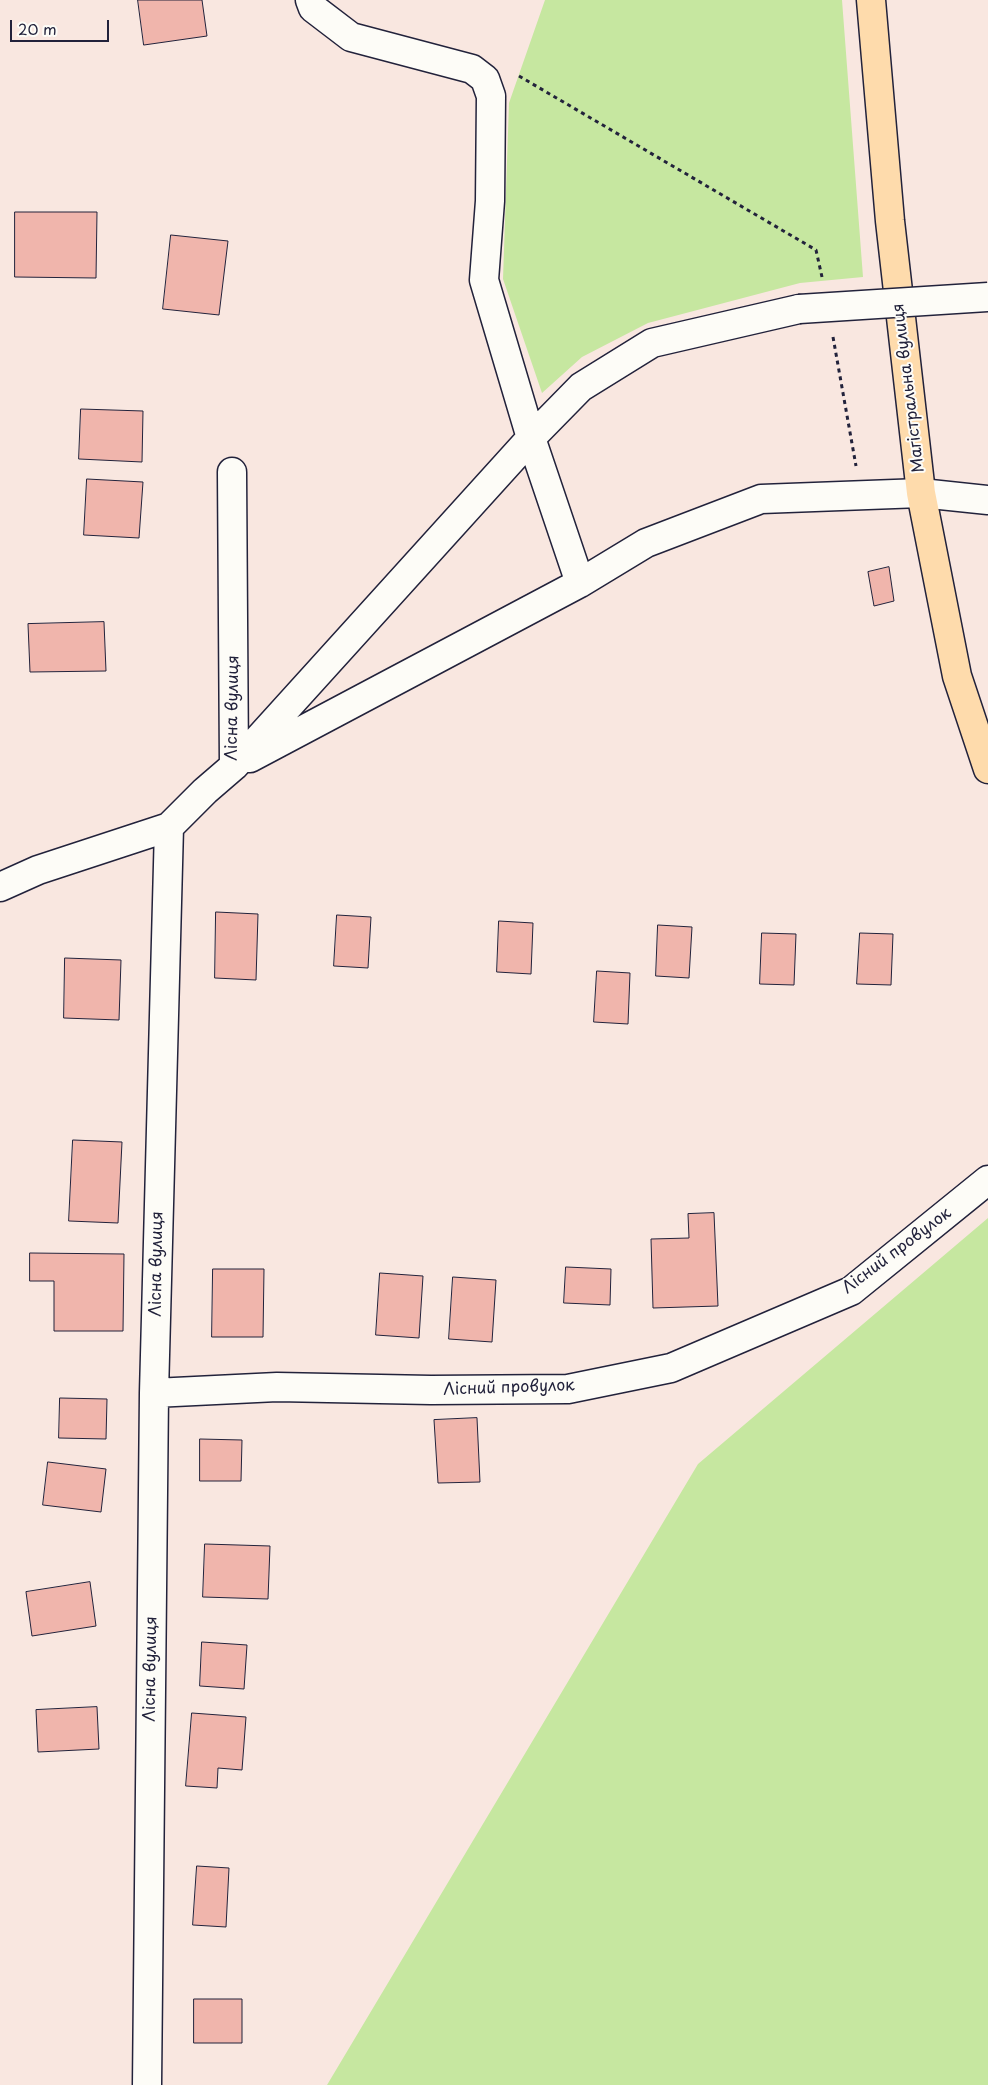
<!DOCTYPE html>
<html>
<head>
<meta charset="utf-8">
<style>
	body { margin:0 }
	#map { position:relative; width:988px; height:2085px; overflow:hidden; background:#f9e7e0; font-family:"Playpen Sans",sans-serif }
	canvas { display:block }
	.scale { position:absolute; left:10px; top:20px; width:99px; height:22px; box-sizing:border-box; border:2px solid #22223b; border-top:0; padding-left:6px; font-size:15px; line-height:18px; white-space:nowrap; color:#22223b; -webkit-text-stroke:4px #fdfcf7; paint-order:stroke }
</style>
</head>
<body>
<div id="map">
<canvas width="988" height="2085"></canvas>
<div class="scale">20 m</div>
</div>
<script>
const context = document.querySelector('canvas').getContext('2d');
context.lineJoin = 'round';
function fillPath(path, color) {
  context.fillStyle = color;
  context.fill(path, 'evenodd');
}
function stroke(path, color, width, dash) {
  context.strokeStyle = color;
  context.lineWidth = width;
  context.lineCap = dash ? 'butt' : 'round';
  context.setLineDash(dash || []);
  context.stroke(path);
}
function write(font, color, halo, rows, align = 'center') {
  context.font = font + ' "Playpen Sans",sans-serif';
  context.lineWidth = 4;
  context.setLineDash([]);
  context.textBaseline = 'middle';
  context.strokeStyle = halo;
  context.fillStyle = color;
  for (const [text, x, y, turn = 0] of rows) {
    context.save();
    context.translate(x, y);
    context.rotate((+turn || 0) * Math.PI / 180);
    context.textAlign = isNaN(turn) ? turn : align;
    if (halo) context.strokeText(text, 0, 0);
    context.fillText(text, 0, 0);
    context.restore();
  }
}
fillPath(new Path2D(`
	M 545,0 L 842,0 L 863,277 L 800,283 L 648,323 L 582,357 L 542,393 L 503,279 L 509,103 Z
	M 988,1218 L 988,2085 L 327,2085 L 698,1464 Z`), '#c6e7a0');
const building = new Path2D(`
	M 138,0 L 202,0 L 207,36 L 144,45 Z
	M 15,212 L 97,212 L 96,278 L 15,277 Z
	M 171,235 L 228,241 L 219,315 L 163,309 Z
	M 81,409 L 143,411 L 142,462 L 79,459 Z
	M 87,479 L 143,482 L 139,538 L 84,535 Z
	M 889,567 L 894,601 L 874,606 L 868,572 Z
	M 104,622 L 106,671 L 30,672 L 28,624 Z
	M 216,912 L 258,914 L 256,980 L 215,978 Z
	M 337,915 L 371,917 L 368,968 L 334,966 Z
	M 499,921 L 533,923 L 531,974 L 497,972 Z
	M 658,925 L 692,927 L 689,978 L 656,976 Z
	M 762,933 L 796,934 L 794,985 L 760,984 Z
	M 860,933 L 893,934 L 891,985 L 857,984 Z
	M 65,958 L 121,960 L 119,1020 L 64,1018 Z
	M 597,971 L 630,973 L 628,1024 L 594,1022 Z
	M 73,1140 L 122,1142 L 118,1223 L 69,1221 Z
	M 714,1213 L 718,1306 L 653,1308 L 651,1239 L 689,1238 L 688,1214 Z
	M 30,1253 L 124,1254 L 123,1331 L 54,1331 L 54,1281 L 30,1281 Z
	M 566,1267 L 611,1269 L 610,1305 L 564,1303 Z
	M 213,1269 L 264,1269 L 263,1337 L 212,1337 Z
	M 380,1273 L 423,1276 L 419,1338 L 376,1335 Z
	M 453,1277 L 496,1280 L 492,1342 L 449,1339 Z
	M 60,1398 L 107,1399 L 106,1439 L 59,1438 Z
	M 477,1418 L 480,1482 L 438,1483 L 434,1420 Z
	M 200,1439 L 242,1440 L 241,1481 L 200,1481 Z
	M 48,1462 L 106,1469 L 101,1512 L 43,1505 Z
	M 205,1544 L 270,1546 L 268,1599 L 203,1597 Z
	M 90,1582 L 96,1626 L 32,1636 L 26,1592 Z
	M 202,1642 L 247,1645 L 244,1689 L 200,1686 Z
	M 97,1707 L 99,1749 L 38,1752 L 36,1710 Z
	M 192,1713 L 246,1717 L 242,1770 L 218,1768 L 217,1788 L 186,1786 Z
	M 197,1866 L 229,1868 L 226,1927 L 193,1925 Z
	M 194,1999 L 242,1999 L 242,2043 L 194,2043 Z`);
fillPath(building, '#f0b5ac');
stroke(building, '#22223b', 1);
const minor = new Path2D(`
	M 310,0 L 313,8 L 351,37 L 472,69 L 485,79 L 491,96 L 490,201 L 484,280 L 531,438 L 580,583
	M 232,472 L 234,766
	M 250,758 L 580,583 L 646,543 L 761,499 L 921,493 L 988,500
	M 0,887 L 38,870 L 169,827
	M 154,1393 L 277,1387 L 431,1390 L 568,1389 L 671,1368 L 851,1291 L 988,1180
	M 147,2085 L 154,1393 L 169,827 L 205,791 L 234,766 L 531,438 L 581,387 L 652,343 L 799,309`);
const major = new Path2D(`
	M 871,0 L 890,221 L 921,493 L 957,676 L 988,769`);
stroke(minor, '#22223b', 31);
stroke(major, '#22223b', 31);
stroke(new Path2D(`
	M 519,76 L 816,250 L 822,277
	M 833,337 L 856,466`), '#22223b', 3, [4, 4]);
stroke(minor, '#fdfcf7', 28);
stroke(major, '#fedbac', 28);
const minorBridge = new Path2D(`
	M 799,309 L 988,297`);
stroke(minorBridge, '#22223b', 31, []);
stroke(minorBridge, '#fdfcf7', 28);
write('16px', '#22223b', '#fdfcf7', [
	["Магістральна вулиця",909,388,-97],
	["Лісна вулиця",233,708,-89],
	["Лісний провулок",897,1251,-37],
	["Лісна вулиця",157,1264,-89],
	["Лісний провулок",509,1388,-2],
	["Лісна вулиця",151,1669,-89]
]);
</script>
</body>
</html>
